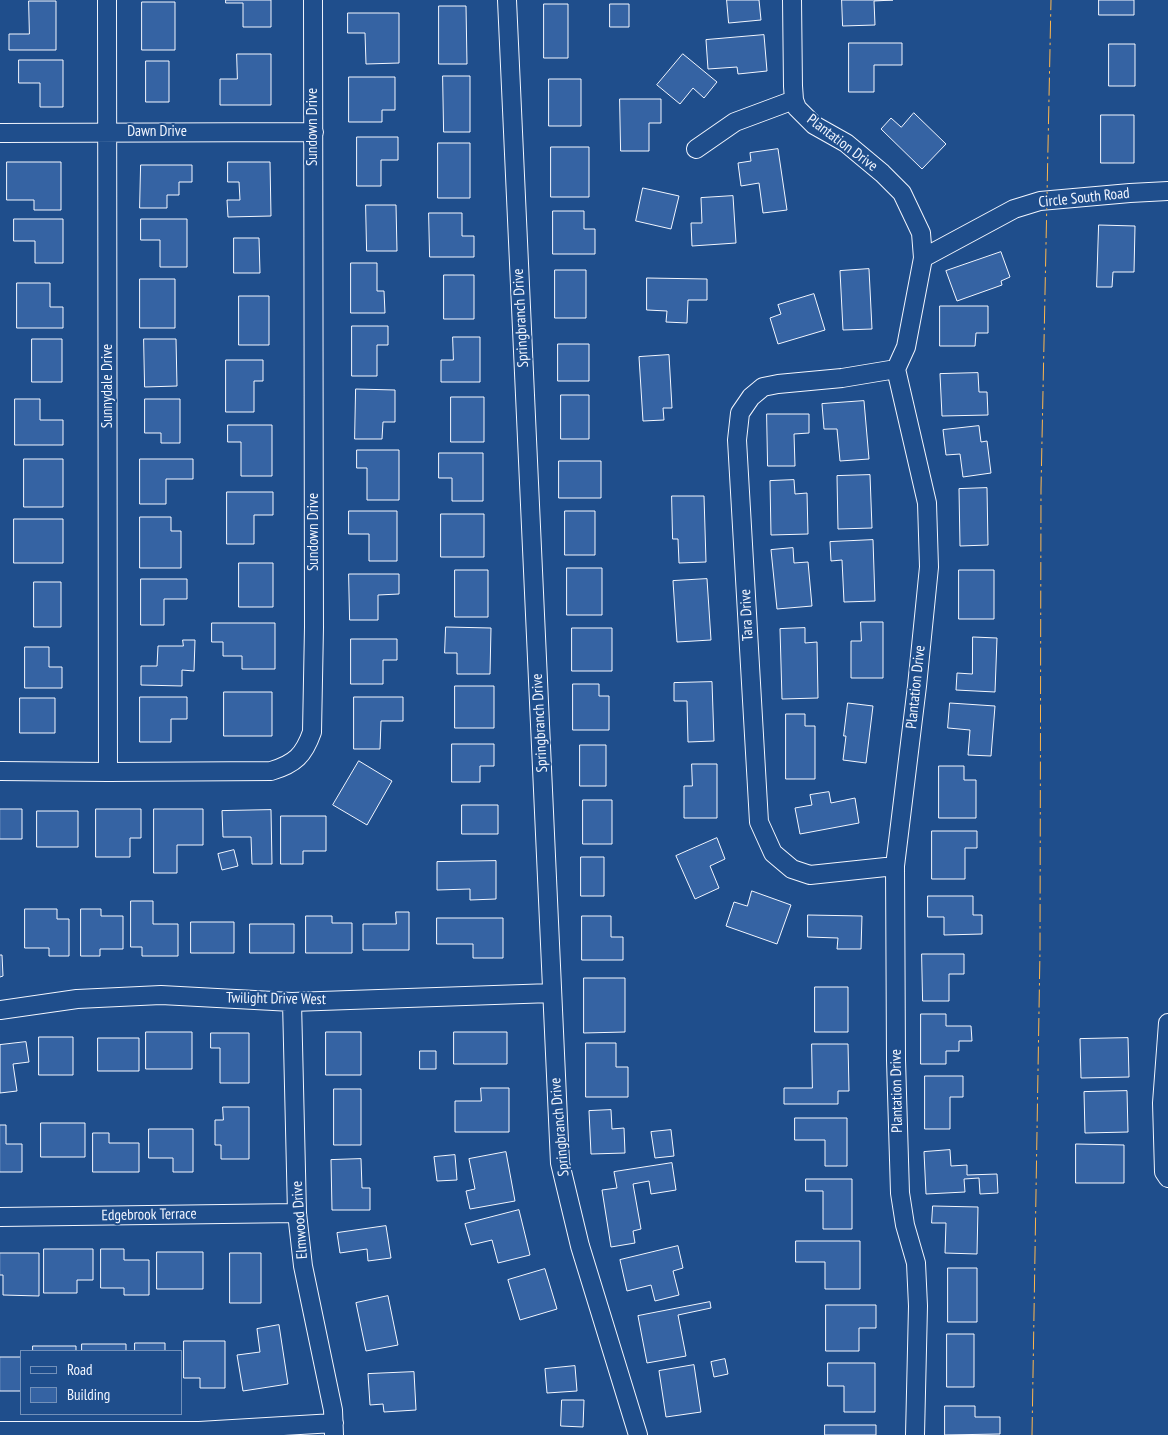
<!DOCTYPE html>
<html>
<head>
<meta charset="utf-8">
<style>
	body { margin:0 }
	#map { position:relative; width:1168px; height:1435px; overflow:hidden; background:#1f4e8c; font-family:"PT Sans Narrow",sans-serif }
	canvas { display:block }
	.legend { position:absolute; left:20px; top:1350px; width:162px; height:65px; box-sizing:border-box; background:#1f4e8c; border:1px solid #7391ba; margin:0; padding:6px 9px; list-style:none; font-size:15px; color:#f2f6ff }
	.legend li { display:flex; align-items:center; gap:10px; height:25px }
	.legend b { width:25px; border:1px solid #7391ba }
</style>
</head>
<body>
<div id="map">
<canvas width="1168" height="1435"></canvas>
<ul class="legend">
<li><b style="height:6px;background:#1f4e8c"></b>Road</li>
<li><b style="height:14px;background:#3563a3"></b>Building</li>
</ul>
</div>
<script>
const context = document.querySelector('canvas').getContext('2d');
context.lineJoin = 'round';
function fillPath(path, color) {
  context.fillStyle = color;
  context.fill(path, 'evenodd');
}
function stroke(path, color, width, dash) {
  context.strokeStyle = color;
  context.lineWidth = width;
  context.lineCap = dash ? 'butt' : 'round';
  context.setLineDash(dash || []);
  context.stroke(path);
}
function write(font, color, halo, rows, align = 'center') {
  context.font = font + ' "PT Sans Narrow",sans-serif';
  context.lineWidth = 4;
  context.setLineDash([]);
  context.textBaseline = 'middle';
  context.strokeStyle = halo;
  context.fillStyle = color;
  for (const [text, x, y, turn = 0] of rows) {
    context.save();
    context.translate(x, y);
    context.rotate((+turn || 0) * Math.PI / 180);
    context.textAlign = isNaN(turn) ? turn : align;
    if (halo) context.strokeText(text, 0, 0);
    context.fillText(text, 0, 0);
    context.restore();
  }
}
const building = new Path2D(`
	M 226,0 L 271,0 L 271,27 L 243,27 L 243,3 L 226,3 Z
	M 727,0 L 759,0 L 761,20 L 729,23 Z
	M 842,0 L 893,0 L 874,1 L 875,25 L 843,26 Z
	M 1099,0 L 1134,0 L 1134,15 L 1099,15 Z
	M 29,1 L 56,1 L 56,50 L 9,50 L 9,34 L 29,34 Z
	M 142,2 L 175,2 L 175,50 L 142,50 Z
	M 544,4 L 568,4 L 568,58 L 544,58 Z
	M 610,4 L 629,4 L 629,27 L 610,27 Z
	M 439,6 L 466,6 L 467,64 L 439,64 Z
	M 348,13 L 399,13 L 399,63 L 366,64 L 365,33 L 348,33 Z
	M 764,35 L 767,71 L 738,74 L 737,67 L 708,69 L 706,40 Z
	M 849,43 L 902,43 L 902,65 L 874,65 L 874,92 L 849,92 Z
	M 1109,44 L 1135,44 L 1135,86 L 1109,86 Z
	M 237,54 L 271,54 L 271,105 L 220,105 L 220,79 L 237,79 Z
	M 683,54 L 717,82 L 704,98 L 693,88 L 680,104 L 657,85 Z
	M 19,60 L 63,60 L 63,107 L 40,107 L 40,83 L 19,83 Z
	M 146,61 L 169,61 L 169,102 L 146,102 Z
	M 443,76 L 470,76 L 470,132 L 444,132 Z
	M 349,77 L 395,77 L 395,110 L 382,110 L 382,122 L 349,122 Z
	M 549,79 L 581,79 L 581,126 L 549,126 Z
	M 620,99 L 661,99 L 661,123 L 649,123 L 649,151 L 621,151 Z
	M 914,113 L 946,144 L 922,169 L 881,129 L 891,118 L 901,127 Z
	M 1101,115 L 1134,115 L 1134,163 L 1101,163 Z
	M 357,137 L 398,137 L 398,160 L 381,160 L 381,186 L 357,186 Z
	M 438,143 L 470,143 L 470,198 L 438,198 Z
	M 551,147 L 589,147 L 589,197 L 551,197 Z
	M 778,149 L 787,210 L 763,213 L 759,183 L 741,186 L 738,163 L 751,161 L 750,153 Z
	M 7,162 L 61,162 L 61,210 L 34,210 L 34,200 L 7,200 Z
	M 228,162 L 270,162 L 271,216 L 228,217 L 227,200 L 240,200 L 239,182 L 228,182 Z
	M 141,165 L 192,165 L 192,182 L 179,182 L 179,195 L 167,195 L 167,208 L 140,208 Z
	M 643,188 L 679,196 L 671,229 L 636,221 Z
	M 733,196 L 736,243 L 692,246 L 691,223 L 702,223 L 701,198 Z
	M 366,205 L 396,205 L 397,251 L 367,251 Z
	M 553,211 L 584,211 L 584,229 L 595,229 L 595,254 L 553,254 Z
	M 429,213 L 462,213 L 462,236 L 474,236 L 474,257 L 430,257 Z
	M 14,219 L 63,219 L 63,263 L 35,263 L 35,241 L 14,241 Z
	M 141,219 L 187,219 L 187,267 L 160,267 L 160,240 L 141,240 Z
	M 1099,225 L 1135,226 L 1134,272 L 1113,272 L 1112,287 L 1097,287 Z
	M 234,238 L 259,238 L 260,273 L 234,273 Z
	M 1001,252 L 1010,277 L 1001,281 L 1002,285 L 957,301 L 946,271 Z
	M 351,263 L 377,263 L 377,291 L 384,291 L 385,313 L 351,313 Z
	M 869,269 L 872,329 L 843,330 L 840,271 Z
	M 555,270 L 586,270 L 586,318 L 555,318 Z
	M 444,275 L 474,275 L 474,319 L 444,319 Z
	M 647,278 L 707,279 L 707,300 L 688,300 L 687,323 L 666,322 L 667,311 L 647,310 Z
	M 140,279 L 175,279 L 175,328 L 140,328 Z
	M 17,283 L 50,283 L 50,307 L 63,307 L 63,328 L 17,328 Z
	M 814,294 L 825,330 L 778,344 L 770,318 L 781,314 L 778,305 Z
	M 239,296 L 269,296 L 269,345 L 239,345 Z
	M 940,306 L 988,306 L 988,333 L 976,333 L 975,346 L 940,346 Z
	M 352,326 L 388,326 L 388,345 L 377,345 L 377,376 L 352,376 Z
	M 453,337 L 480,337 L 480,382 L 441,382 L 441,360 L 453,360 Z
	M 32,339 L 62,339 L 62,382 L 32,382 Z
	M 144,339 L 176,339 L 177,386 L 145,387 Z
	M 558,344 L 589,344 L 589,381 L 558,381 Z
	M 669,355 L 672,408 L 663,408 L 664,420 L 643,421 L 639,357 Z
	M 226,360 L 263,360 L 263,381 L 254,381 L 254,412 L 226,412 Z
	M 978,373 L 979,392 L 987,392 L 988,415 L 942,416 L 940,374 Z
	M 356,389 L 395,390 L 395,422 L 383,422 L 382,439 L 355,439 Z
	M 561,395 L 589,395 L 589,439 L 561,439 Z
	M 451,397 L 484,397 L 484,442 L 451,442 Z
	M 15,399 L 40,399 L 40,420 L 63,420 L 63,445 L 15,445 Z
	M 145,399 L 180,399 L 180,443 L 161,443 L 161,433 L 145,433 Z
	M 864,401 L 869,459 L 840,461 L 837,429 L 824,429 L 822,404 Z
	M 767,414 L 809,414 L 809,433 L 794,434 L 795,466 L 768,466 Z
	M 228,425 L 272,425 L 272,476 L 241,476 L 241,442 L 228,442 Z
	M 979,426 L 981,442 L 987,441 L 991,473 L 963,477 L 960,454 L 946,455 L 943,430 Z
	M 357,450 L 399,450 L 399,500 L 367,500 L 367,468 L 357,468 Z
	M 439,453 L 483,453 L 483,501 L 452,501 L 452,478 L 439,478 Z
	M 24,459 L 63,459 L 63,507 L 24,507 Z
	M 140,459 L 193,459 L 193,479 L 166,479 L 166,504 L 140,504 Z
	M 559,461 L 601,461 L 601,498 L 559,498 Z
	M 870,475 L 872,528 L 838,529 L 837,476 Z
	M 794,480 L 795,494 L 807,493 L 808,534 L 771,535 L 770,481 Z
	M 987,488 L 988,545 L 960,546 L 959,489 Z
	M 227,492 L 273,492 L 273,515 L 254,515 L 254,544 L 227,544 Z
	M 672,496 L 704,496 L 706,562 L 679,563 L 678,539 L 673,539 Z
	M 349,511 L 397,511 L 397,561 L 369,561 L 369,534 L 349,534 Z
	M 565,511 L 595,511 L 595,555 L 565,555 Z
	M 441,514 L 484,514 L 484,557 L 441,557 Z
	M 140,517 L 171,517 L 171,531 L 181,531 L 181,568 L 140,568 Z
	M 14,519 L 63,519 L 63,563 L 14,563 Z
	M 873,540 L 875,601 L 844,602 L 842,560 L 831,561 L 830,542 Z
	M 793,548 L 794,563 L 808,562 L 812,606 L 777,609 L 771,550 Z
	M 239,563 L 273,563 L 273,607 L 239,607 Z
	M 567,568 L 602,568 L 602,615 L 567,615 Z
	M 455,570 L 488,570 L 488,617 L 455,617 Z
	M 959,570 L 994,570 L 994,619 L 959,619 Z
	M 349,574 L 399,574 L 399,594 L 378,595 L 378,620 L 350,620 Z
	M 141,579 L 187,579 L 187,599 L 164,599 L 164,625 L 141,625 Z
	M 707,579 L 711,640 L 677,642 L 673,581 Z
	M 34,582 L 61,582 L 61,627 L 34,627 Z
	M 861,622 L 883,622 L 883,678 L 851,678 L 851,641 L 861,641 Z
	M 212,623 L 275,623 L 275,669 L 242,669 L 242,656 L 223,656 L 223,642 L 212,642 Z
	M 446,627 L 491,628 L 490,674 L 457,674 L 457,653 L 445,653 Z
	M 572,628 L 612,628 L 612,671 L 572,671 Z
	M 805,628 L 805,643 L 817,642 L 818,698 L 782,699 L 780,629 Z
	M 973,637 L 997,638 L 995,692 L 956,690 L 957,673 L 972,674 Z
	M 351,639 L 397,639 L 397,660 L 383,660 L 383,684 L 351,684 Z
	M 183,640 L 195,640 L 194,671 L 182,670 L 182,686 L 141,685 L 141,666 L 157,666 L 158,646 L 183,646 Z
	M 25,647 L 49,647 L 49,667 L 62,667 L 62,688 L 25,688 Z
	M 712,682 L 714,741 L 688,742 L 687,701 L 674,701 L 674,683 Z
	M 573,684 L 599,684 L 599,696 L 609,696 L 609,730 L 573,730 Z
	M 455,686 L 494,686 L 494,728 L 455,728 Z
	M 224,692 L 272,692 L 272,736 L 224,736 Z
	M 140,697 L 187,697 L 187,719 L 171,719 L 171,742 L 140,742 Z
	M 354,697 L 403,697 L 403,721 L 381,721 L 380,749 L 354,749 Z
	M 20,698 L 55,698 L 55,733 L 20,733 Z
	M 848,703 L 873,706 L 866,763 L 843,760 L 846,736 L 844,736 Z
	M 950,703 L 995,706 L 991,756 L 968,755 L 970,730 L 948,728 Z
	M 786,714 L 805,714 L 805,726 L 815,726 L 815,779 L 786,779 Z
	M 452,744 L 494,744 L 494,766 L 480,766 L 480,782 L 452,782 Z
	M 580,745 L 606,745 L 606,786 L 580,786 Z
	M 359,761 L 392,781 L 367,825 L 333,805 Z
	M 692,764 L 717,764 L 717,818 L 684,818 L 684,786 L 692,786 Z
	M 939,766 L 964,766 L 964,780 L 976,780 L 976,818 L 939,818 Z
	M 829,792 L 831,803 L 855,798 L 859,823 L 800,834 L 795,808 L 812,805 L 810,795 Z
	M 583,800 L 612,800 L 612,844 L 583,844 Z
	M 462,805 L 498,805 L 498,834 L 462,834 Z
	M 0,809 L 22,809 L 22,839 L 0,839 Z
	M 96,809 L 141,809 L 141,838 L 130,838 L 130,857 L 96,857 Z
	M 154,809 L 203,809 L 203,845 L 177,845 L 177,873 L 154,873 Z
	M 271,810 L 272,864 L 252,864 L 251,837 L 223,837 L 222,811 Z
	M 37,811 L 78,811 L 78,847 L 37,847 Z
	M 281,816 L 326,816 L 326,851 L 303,851 L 303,864 L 281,864 Z
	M 932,831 L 977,831 L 977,848 L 965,848 L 965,879 L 932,879 Z
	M 717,838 L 725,859 L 710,866 L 719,888 L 695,899 L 676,856 Z
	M 234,850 L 238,866 L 222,870 L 218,854 Z
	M 581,857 L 604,857 L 604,896 L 581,896 Z
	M 496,861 L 496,899 L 470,900 L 470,889 L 437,890 L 437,862 Z
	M 752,891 L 791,905 L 777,944 L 726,926 L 734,902 L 747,906 Z
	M 928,896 L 973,896 L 973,915 L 982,915 L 982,934 L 944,935 L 944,917 L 928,917 Z
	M 131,901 L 153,901 L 153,924 L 178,924 L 178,956 L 142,956 L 142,947 L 131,947 Z
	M 25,909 L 57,909 L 57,919 L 69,919 L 69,956 L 49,956 L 49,948 L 25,948 Z
	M 81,909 L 101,909 L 101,916 L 123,916 L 123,949 L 100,949 L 100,956 L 81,956 Z
	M 396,912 L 409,912 L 409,950 L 363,950 L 363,924 L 396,924 Z
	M 808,915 L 862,916 L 861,949 L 837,949 L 838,938 L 808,937 Z
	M 306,916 L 332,916 L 332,923 L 352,923 L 352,953 L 306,953 Z
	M 582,916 L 611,916 L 611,937 L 623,937 L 623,960 L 582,960 Z
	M 437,918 L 503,918 L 503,958 L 473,958 L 473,944 L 437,944 Z
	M 191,922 L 234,922 L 234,953 L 191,953 Z
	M 250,924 L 294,924 L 294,953 L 250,953 Z
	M 922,954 L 964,954 L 964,974 L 949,974 L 949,1001 L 923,1001 Z
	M 0,955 L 2,955 L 3,976 L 0,977 Z
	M 584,978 L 625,978 L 625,1032 L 584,1033 Z
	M 815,987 L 848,987 L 848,1032 L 815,1032 Z
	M 921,1014 L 946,1014 L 946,1026 L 971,1026 L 972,1041 L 959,1041 L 959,1051 L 946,1051 L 946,1064 L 921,1064 Z
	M 146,1032 L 192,1032 L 192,1069 L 146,1069 Z
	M 326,1032 L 361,1032 L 361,1075 L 326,1075 Z
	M 454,1032 L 507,1032 L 507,1064 L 454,1064 Z
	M 211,1033 L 249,1033 L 249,1083 L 220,1083 L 220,1048 L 211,1048 Z
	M 39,1037 L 73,1037 L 73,1075 L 39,1075 Z
	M 98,1038 L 139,1038 L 139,1071 L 98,1071 Z
	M 1128,1038 L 1129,1077 L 1081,1078 L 1080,1039 Z
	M 26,1042 L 29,1062 L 13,1064 L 17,1091 L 0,1093 L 0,1045 Z
	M 586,1043 L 616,1043 L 616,1067 L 628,1067 L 628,1097 L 586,1097 Z
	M 812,1044 L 848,1044 L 849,1091 L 838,1091 L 838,1104 L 784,1104 L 784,1088 L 812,1088 Z
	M 420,1051 L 436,1051 L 436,1069 L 420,1069 Z
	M 925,1076 L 963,1076 L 963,1097 L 950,1097 L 950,1129 L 925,1129 Z
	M 481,1088 L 509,1088 L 509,1132 L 455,1132 L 455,1101 L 481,1101 Z
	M 334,1089 L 361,1089 L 361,1145 L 334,1145 Z
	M 1127,1091 L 1128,1132 L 1085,1133 L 1084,1092 Z
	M 223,1107 L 249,1107 L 249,1159 L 221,1159 L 221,1145 L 215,1145 L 215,1120 L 223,1120 Z
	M 611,1110 L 612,1129 L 624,1128 L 625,1153 L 591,1154 L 589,1111 Z
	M 795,1118 L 847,1118 L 847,1166 L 825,1166 L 825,1140 L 795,1140 Z
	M 41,1123 L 85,1123 L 85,1157 L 41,1157 Z
	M 0,1125 L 6,1125 L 6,1144 L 22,1144 L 22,1172 L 0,1172 Z
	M 149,1129 L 193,1129 L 193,1172 L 173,1172 L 173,1158 L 149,1158 Z
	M 671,1130 L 674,1156 L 655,1158 L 651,1132 Z
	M 93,1133 L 109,1133 L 109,1143 L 139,1143 L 139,1172 L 93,1172 Z
	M 1076,1144 L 1124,1145 L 1124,1183 L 1076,1183 Z
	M 950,1150 L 951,1166 L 967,1165 L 967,1175 L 997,1174 L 998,1193 L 980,1194 L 979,1178 L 964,1179 L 965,1192 L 926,1194 L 924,1152 Z
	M 506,1152 L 515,1201 L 470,1209 L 466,1191 L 475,1189 L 469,1159 Z
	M 455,1155 L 457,1180 L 437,1181 L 434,1157 Z
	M 361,1159 L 362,1188 L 370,1188 L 370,1210 L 332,1210 L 331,1160 Z
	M 672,1163 L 676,1190 L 651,1194 L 649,1181 L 633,1184 L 641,1229 L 633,1231 L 635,1243 L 611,1247 L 602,1190 L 617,1188 L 614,1172 Z
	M 806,1179 L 852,1179 L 852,1229 L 823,1229 L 823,1191 L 806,1191 Z
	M 933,1206 L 978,1207 L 977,1254 L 945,1253 L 946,1223 L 932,1223 Z
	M 519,1210 L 530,1255 L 498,1263 L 492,1240 L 471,1245 L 465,1224 Z
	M 386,1226 L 391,1258 L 368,1261 L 367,1249 L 340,1253 L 337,1233 Z
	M 796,1241 L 860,1241 L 860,1289 L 825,1289 L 825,1262 L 796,1262 Z
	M 678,1246 L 683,1268 L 673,1271 L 679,1295 L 655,1301 L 651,1285 L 627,1291 L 620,1260 Z
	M 44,1249 L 93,1249 L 93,1280 L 77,1280 L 77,1293 L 44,1293 Z
	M 101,1249 L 124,1249 L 124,1260 L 149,1260 L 149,1295 L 124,1295 L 124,1288 L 101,1288 Z
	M 157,1252 L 203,1252 L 203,1289 L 157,1289 Z
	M 0,1253 L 39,1253 L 39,1296 L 3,1295 L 3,1275 L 0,1275 Z
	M 230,1253 L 261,1253 L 261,1303 L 230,1303 Z
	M 948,1268 L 977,1268 L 977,1322 L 948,1322 Z
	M 545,1269 L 557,1309 L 520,1320 L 508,1280 Z
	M 388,1296 L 398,1345 L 366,1351 L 356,1303 Z
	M 710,1302 L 711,1308 L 678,1315 L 686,1356 L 647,1363 L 638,1316 Z
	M 826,1305 L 876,1305 L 876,1328 L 859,1328 L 859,1351 L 826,1351 Z
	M 279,1325 L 288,1384 L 243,1391 L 237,1355 L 260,1352 L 257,1329 Z
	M 947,1334 L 974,1334 L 974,1387 L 947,1387 Z
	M 184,1341 L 225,1341 L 225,1388 L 200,1388 L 200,1378 L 184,1378 Z
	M 135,1343 L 165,1343 L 165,1351 L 135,1351 Z
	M 82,1344 L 126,1344 L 126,1351 L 82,1351 Z
	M 33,1346 L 76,1346 L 76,1351 L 33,1351 Z
	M 0,1357 L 21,1357 L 21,1391 L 0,1391 Z
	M 725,1359 L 728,1374 L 714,1377 L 711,1362 Z
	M 828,1363 L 875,1363 L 875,1412 L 844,1412 L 844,1386 L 828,1386 Z
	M 694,1365 L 701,1412 L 666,1417 L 659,1371 Z
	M 575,1366 L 577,1391 L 547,1393 L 545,1369 Z
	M 414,1372 L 416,1410 L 384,1412 L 383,1404 L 370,1405 L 368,1374 Z
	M 562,1400 L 584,1400 L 583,1427 L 561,1426 Z
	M 945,1406 L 975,1406 L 975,1417 L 1000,1417 L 1000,1434 L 945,1435 Z
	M 825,1425 L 876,1425 L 876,1435 L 825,1435 Z`);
fillPath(building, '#3563a3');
stroke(building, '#f2f6ff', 1);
const minor = new Path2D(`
	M 107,0 L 108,772
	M 507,0 L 560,1163 L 580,1246 L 638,1435
	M 792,0 L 793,86 L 794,100 L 797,108 L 814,125 L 846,143 L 882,173 L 902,193 L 921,233 L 923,258 L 906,347 L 896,369 L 927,503 L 929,567 L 917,686 L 895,866 L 896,1060 L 900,1193 L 905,1225 L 916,1263 L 918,1306 L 915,1435
	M 0,133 L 314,132
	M 696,149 L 735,122 L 794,100
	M 923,258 L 1014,209 L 1040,201 L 1130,193 L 1168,191
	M 0,771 L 108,772 L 271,771 C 295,764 304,755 312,732 L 314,627 L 313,0
	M 895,866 L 810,875 L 792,869 L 773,853 L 759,822 L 737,440 L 740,413 L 751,397 L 763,387 L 778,384 L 842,378 L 896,369
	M 292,1002 L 297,1213 L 303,1266 L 333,1410 L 334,1435
	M 0,1010 L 77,999 L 161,995 L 292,1002 L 552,993
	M 1168,1023 L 1162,1103 L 1164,1172 L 1168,1178
	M 0,1217 L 297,1213
	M 0,1431 L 199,1431 L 334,1423`);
stroke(minor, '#f2f6ff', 20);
stroke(minor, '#1f4e8c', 18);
stroke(new Path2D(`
	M 1032,1435 L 1040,950 L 1041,489 L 1051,0`), '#ffb74d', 1, [18, 4, 2.5, 4]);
write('15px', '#f2f6ff', '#1f4e8c', [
	["Sundown Drive",313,127,-90],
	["Dawn Drive",157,132],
	["Plantation Drive",842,143,37],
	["Circle South Road",1084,198,-6],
	["Springbranch Drive",521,318,-93],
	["Sunnydale Drive",108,386,-90],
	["Sundown Drive",314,532,-90],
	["Tara Drive",747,615,-93],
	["Plantation Drive",916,687,-84],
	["Springbranch Drive",540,723,-93],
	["Twilight Drive West",276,999,1],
	["Plantation Drive",897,1091,-91],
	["Springbranch Drive",560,1127,-95],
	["Edgebrook Terrace",149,1215,-1],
	["Elmwood Drive",300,1220,-94]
]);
</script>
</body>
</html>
